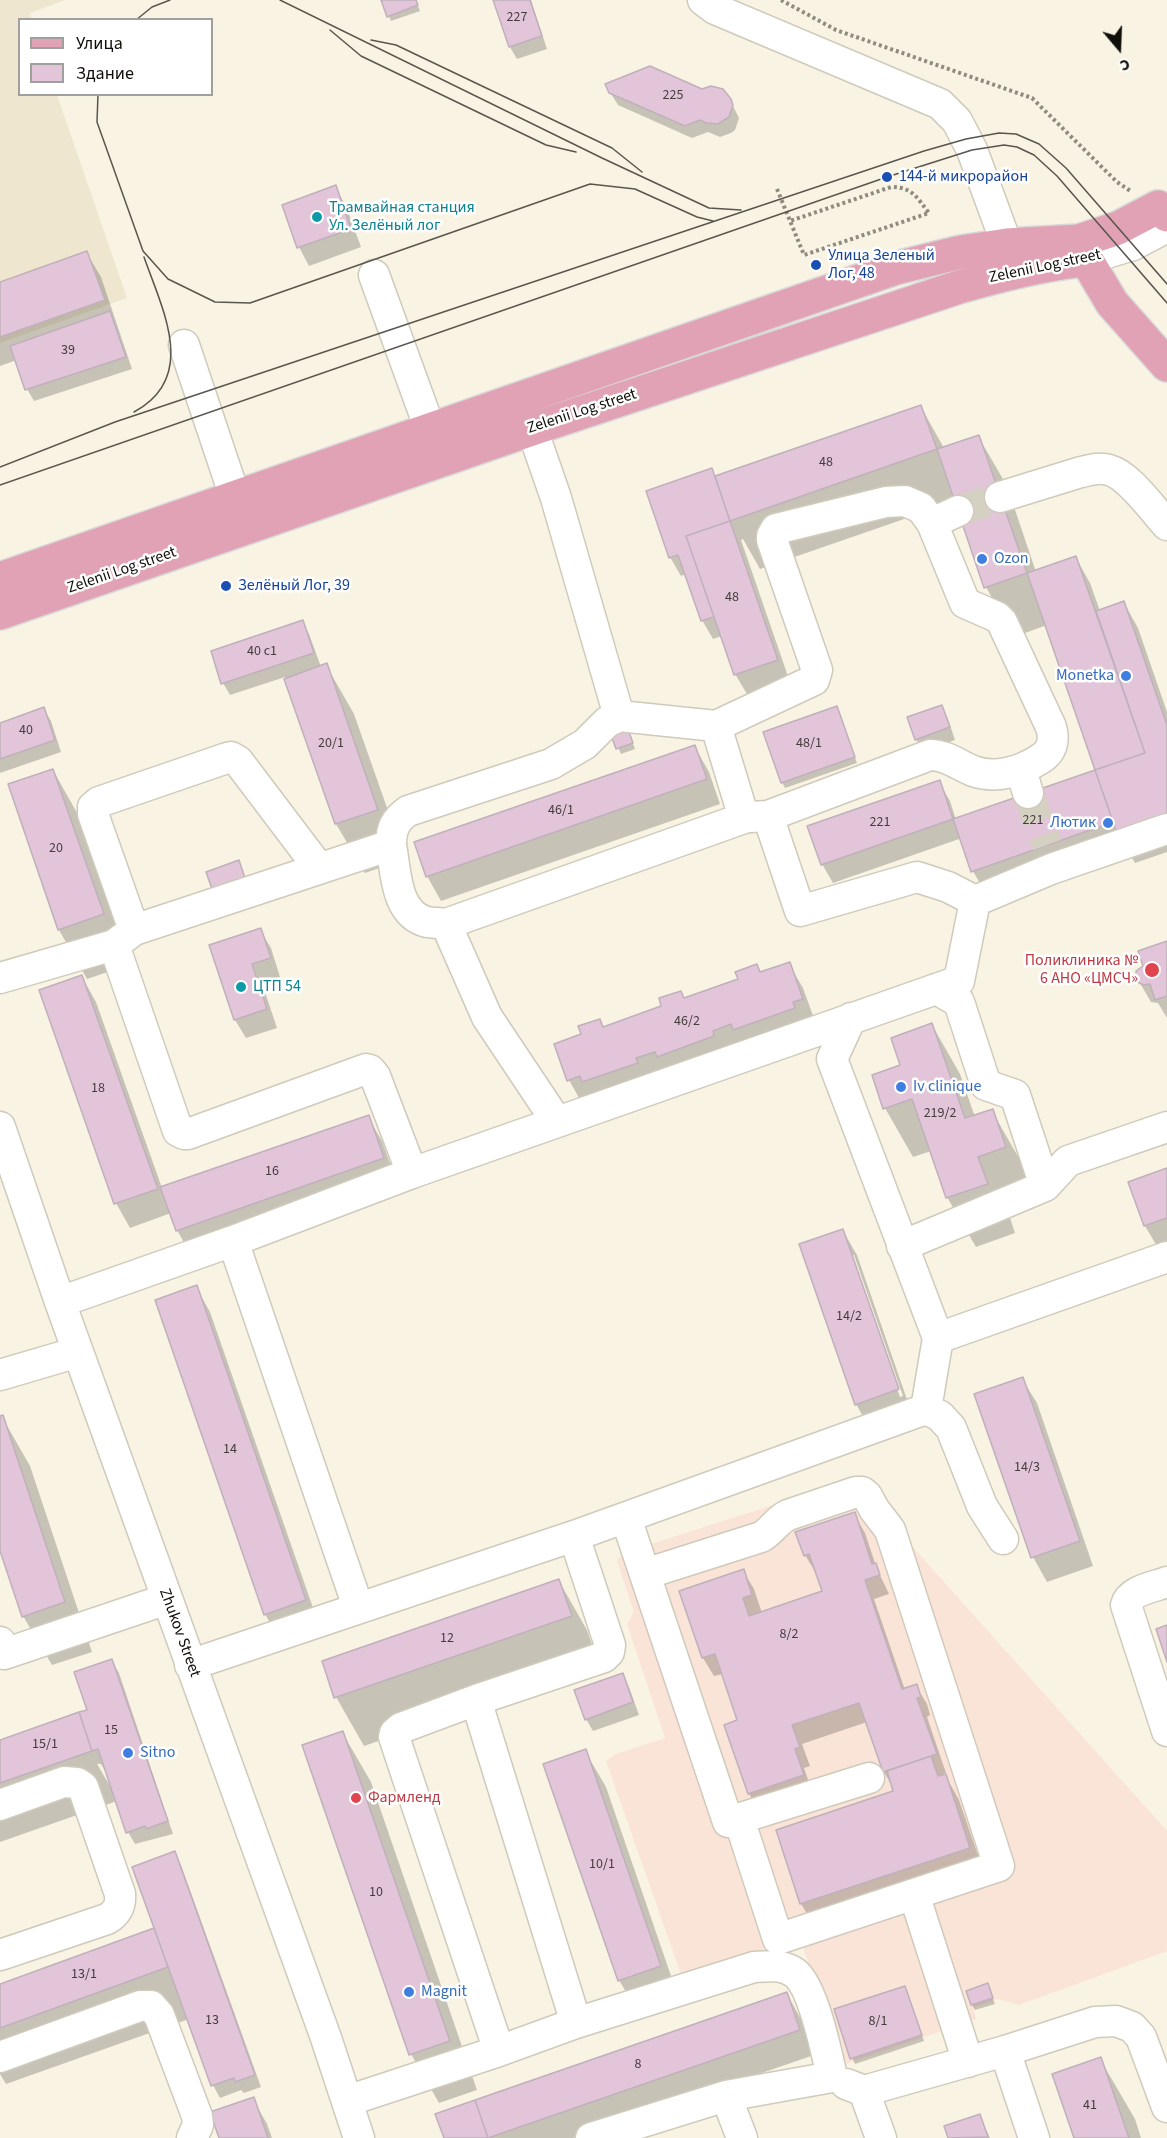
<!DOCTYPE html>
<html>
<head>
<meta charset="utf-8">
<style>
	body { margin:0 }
	#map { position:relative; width:1167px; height:2138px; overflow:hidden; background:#f8f3e3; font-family:"Source Sans 3",sans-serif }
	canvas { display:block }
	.legend { position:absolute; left:18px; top:18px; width:195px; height:78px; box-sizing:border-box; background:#fff; border:2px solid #9f9f9d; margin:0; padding:8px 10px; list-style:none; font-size:18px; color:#100e09 }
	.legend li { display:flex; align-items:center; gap:12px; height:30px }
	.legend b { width:30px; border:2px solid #9f9f9d }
	.north { position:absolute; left:1089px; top:18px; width:60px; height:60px; -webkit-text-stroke:4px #fff; paint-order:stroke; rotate:161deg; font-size:16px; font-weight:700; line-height:24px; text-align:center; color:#100e09 }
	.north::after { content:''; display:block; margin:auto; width:21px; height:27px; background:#100e09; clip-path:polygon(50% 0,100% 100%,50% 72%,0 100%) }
</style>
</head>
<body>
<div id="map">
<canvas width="1167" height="2138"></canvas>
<ul class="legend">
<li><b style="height:8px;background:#e1a2b5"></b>Улица</li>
<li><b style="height:16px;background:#e2c5d9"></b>Здание</li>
</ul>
<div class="north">С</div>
</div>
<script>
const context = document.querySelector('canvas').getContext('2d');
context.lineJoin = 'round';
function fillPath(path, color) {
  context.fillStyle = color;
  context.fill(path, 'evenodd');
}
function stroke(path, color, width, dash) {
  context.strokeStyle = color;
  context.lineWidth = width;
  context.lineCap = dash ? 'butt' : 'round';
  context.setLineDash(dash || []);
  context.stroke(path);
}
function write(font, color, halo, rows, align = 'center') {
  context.font = font + ' "Source Sans 3",sans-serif';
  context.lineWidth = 5;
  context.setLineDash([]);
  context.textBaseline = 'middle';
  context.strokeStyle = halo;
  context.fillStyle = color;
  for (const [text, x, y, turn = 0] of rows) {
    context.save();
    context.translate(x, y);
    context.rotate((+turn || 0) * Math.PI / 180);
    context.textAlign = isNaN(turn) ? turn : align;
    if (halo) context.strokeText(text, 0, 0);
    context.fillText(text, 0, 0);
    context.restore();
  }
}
fillPath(new Path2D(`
	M 0,0 L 65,0 L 30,13 L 31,19 L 20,20 L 20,94 L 57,95 L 127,298 L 0,343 Z`), '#eee6cf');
fillPath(new Path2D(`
	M 848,1481 L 884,1515 L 1167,1831 L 1167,1951 L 1019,2005 L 998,1999 L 973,2008 L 976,2019 L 843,2065 L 801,1941 L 682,1977 L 606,1761 L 616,1754 L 665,1738 L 627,1624 L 634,1612 L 617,1561 L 623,1553 Z`), '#fae4d7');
fillPath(new Path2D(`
	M 382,0 L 416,0 L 420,11 L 391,21 Z
	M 494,0 L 531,0 L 547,49 L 517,59 L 510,47 Z
	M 702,91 L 727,94 L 739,118 L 735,130 L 731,133 L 720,137 L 708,132 L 692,138 L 618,105 L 610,92 Z
	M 335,187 L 346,206 L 361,247 L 309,266 L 299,247 Z
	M 86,252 L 101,277 L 132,369 L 34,401 L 27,389 L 17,360 L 0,366 L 0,283 Z
	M 921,407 L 944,448 L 978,436 L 1007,486 L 1036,572 L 1076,558 L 1090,583 L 1100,611 L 1124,603 L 1138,628 L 1167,712 L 1167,852 L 1135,863 L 1126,847 L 987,896 L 973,871 L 962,838 L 833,883 L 822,864 L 939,782 L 950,801 L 956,820 L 1097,771 L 1047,625 L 1014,637 L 986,587 L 956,501 L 760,569 L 743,539 L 741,540 L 791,685 L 750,699 L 735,674 L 722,636 L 713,639 L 702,620 L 686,574 L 681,576 L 670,557 L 711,470 L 716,478 Z
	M 302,622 L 309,634 L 321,667 L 326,665 L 354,714 L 405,859 L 365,873 L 336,824 L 285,677 L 230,695 L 223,683 Z
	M 941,707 L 948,719 L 955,740 L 923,751 L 916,739 Z
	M 837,708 L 857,763 L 785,788 L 782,782 Z
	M 44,709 L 51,721 L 61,752 L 0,773 L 0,724 Z
	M 628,731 L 635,749 L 621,754 L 613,736 Z
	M 695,747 L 709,772 L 720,804 L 441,901 L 427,876 Z
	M 53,770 L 81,820 L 131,964 L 87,979 L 59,930 Z
	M 260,930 L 271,948 L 280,977 L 262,983 L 277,1028 L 246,1038 L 235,1020 L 211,946 Z
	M 1167,942 L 1167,1018 L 1158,1003 L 1151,1002 L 1137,978 Z
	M 789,964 L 803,988 L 816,1024 L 583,1105 L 569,1080 L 583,1035 L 599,1020 L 604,1028 Z
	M 82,977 L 96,1002 L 162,1188 L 368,1117 L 382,1141 L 397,1183 L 191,1255 L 177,1230 L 171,1213 L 130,1228 L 116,1203 Z
	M 932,1025 L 960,1074 L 975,1117 L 992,1111 L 1020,1160 L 1033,1197 L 1006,1206 L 1015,1233 L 976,1247 L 947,1197 L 931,1151 L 913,1157 L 885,1108 L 874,1076 L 902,1066 Z
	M 1167,1170 L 1167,1263 L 1145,1226 Z
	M 843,1231 L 857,1255 L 912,1414 L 870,1429 L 856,1404 ZM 851,1255 L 854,1255 L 903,1396 L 900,1397 Z
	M 196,1287 L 210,1312 L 319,1625 L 279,1639 L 265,1614 Z
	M 1022,1379 L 1037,1403 L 1093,1566 L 1047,1582 L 1033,1557 L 976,1395 Z
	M 0,1417 L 2,1417 L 30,1466 L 92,1652 L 52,1665 L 23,1616 L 0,1546 Z
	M 854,1514 L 865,1533 L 877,1569 L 889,1594 L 874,1599 L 905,1690 L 916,1686 L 927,1704 L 930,1715 L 927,1717 L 946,1773 L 944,1773 L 959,1800 L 984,1873 L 816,1928 L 801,1904 L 777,1831 L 895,1791 L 884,1772 L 867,1722 L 802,1744 L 810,1766 L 804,1768 L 813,1794 L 760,1812 L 749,1794 L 739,1721 L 723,1674 L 714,1676 L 703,1658 L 681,1592 L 743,1571 L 754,1589 L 762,1613 L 824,1592 L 817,1573 L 816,1573 L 805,1555 Z
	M 559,1581 L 587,1630 L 599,1665 L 364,1746 L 336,1697 Z
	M 112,1661 L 119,1673 L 173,1834 L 135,1844 L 128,1832 L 117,1801 L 0,1842 L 0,1741 L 88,1710 ZM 97,1764 L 101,1764 L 113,1784 L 110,1786 Z
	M 622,1675 L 629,1687 L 639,1715 L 593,1731 L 586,1719 Z
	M 342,1732 L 371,1782 L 477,2090 L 439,2103 L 411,2054 Z
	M 585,1751 L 606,1787 L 680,2002 L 640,2016 L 619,1980 Z
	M 174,1853 L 181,1865 L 261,2087 L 244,2093 L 241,2090 L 220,2098 L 213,2085 L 189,2019 L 6,2084 L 0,2074 L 0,1985 L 154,1930 L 157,1936 Z
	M 987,1985 L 995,2004 L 975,2010 L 972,2005 Z
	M 905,1987 L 924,2041 L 855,2064 L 852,2058 Z
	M 787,1994 L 801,2019 L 814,2055 L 573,2138 L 445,2138 Z
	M 1100,2059 L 1135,2119 L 1141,2138 L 1076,2138 Z
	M 253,2099 L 267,2124 L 272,2138 L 221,2138 Z
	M 980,2116 L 990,2138 L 950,2138 L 946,2127 Z`), '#0003');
const building = new Path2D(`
	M 381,0 L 416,0 L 418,5 L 387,17 Z
	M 493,0 L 530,0 L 542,36 L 509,47 Z
	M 650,66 L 702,89 L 711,86 L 723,89 L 731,99 L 733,105 L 729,117 L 718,124 L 706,123 L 700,120 L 685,126 L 609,93 L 605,84 Z
	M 336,185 L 351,229 L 297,248 L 282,205 Z
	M 87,251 L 105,300 L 0,337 L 0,282 Z
	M 110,311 L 126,357 L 25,390 L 10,346 Z
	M 921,405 L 937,449 L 730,521 L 715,476 Z
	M 979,435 L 1027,573 L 984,588 L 937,449 Z
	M 712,468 L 730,521 L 686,536 L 714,617 L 701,621 L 678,555 L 669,558 L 646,491 Z
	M 730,521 L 778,660 L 734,675 L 686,536 Z
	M 1076,556 L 1145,753 L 1095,770 L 1027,573 Z
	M 1124,601 L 1167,725 L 1167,823 L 1119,839 L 1095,770 L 1145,753 L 1096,611 Z
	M 303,620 L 314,653 L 221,684 L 211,651 Z
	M 327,663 L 378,810 L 335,824 L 284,679 Z
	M 942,705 L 950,727 L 915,740 L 907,717 Z
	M 837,706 L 855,757 L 781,783 L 763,732 Z
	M 44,707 L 55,740 L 0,759 L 0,723 Z
	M 628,729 L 633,743 L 616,749 L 611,735 Z
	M 695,745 L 707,779 L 426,877 L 414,842 Z
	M 53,769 L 104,914 L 58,930 L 8,784 Z
	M 1095,770 L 1113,822 L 971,872 L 953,819 Z
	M 940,780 L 953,819 L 821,865 L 807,826 Z
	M 239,860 L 245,878 L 212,889 L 206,872 Z
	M 261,928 L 271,958 L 252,964 L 267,1009 L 234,1020 L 209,945 Z
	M 1167,941 L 1167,996 L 1155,1000 L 1150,984 L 1144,985 L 1139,983 L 1136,979 L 1136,971 L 1143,966 L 1138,951 Z
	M 790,962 L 803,999 L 793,1002 L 795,1008 L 733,1030 L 731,1024 L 713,1031 L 714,1036 L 657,1057 L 655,1052 L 636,1058 L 638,1063 L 582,1082 L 580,1076 L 567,1081 L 554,1044 L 581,1034 L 578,1026 L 600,1019 L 603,1027 L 661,1006 L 659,998 L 681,991 L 684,998 L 738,979 L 735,972 L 757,964 L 760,972 Z
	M 82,975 L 158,1189 L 114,1204 L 39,990 Z
	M 932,1023 L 965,1118 L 993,1109 L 1006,1147 L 978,1157 L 988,1184 L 946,1198 L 912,1099 L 883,1109 L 872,1075 L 900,1065 L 891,1038 Z
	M 369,1115 L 384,1158 L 176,1231 L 160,1187 Z
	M 1167,1168 L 1167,1218 L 1144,1226 L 1128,1182 Z
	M 843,1229 L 899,1389 L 855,1405 L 799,1244 Z
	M 197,1285 L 306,1600 L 264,1615 L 155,1300 Z
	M 1023,1377 L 1080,1541 L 1031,1558 L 974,1394 Z
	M 3,1415 L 65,1602 L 22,1617 L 0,1551 L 0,1416 Z
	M 855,1512 L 872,1564 L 876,1563 L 880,1575 L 865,1580 L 902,1689 L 917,1684 L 921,1697 L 917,1698 L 937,1754 L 883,1772 L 859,1703 L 792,1725 L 800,1747 L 795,1749 L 804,1775 L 748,1794 L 724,1725 L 737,1720 L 715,1654 L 702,1658 L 679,1591 L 744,1569 L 752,1595 L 743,1598 L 749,1616 L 822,1591 L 809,1554 L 804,1556 L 795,1532 Z
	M 559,1579 L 572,1616 L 334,1698 L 322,1661 Z
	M 1167,1625 L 1167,1662 L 1156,1629 Z
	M 112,1659 L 168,1821 L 146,1829 L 145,1826 L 126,1833 L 98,1749 L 92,1751 L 79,1712 L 87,1710 L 74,1672 Z
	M 623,1673 L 633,1702 L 585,1720 L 574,1690 Z
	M 79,1712 L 92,1751 L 0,1783 L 0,1740 Z
	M 343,1731 L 450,2041 L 409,2055 L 302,1745 Z
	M 586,1749 L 661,1966 L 618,1981 L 543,1764 Z
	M 931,1756 L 938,1776 L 946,1774 L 970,1848 L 800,1904 L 776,1830 L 893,1791 L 887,1771 Z
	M 175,1851 L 255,2075 L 235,2082 L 234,2078 L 211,2086 L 132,1867 Z
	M 154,1928 L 168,1967 L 0,2028 L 0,1984 Z
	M 988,1983 L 993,1998 L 971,2005 L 966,1991 Z
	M 905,1986 L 922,2035 L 850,2059 L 834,2009 Z
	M 787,1992 L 800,2030 L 488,2138 L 475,2100 Z
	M 1101,2057 L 1129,2138 L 1074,2138 L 1052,2074 Z
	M 254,2097 L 268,2138 L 219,2138 L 210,2112 Z
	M 475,2100 L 488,2138 L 444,2138 L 435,2114 Z
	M 980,2114 L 988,2137 L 948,2138 L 944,2126 Z`);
fillPath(building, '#e2c5d9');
stroke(building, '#bfb0bb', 1.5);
stroke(new Path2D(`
	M 958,511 L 1000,497
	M 1028,793 L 1047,845`), '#d5d1c2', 30, [30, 15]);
const minor = new Path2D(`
	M 703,0 L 715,9 L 940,104 L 957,121 L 972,150 L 1007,245
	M 1086,259 L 1133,245 L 1167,227
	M 374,275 L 430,429
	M 184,345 L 235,497
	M 532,429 L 556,498 L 619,716 L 716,726 L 814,680 L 817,670 L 772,540 L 772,536 L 776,529 L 886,502 L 905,501 L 921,508 L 932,523 L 958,511
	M 1000,497 L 1081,472 C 1090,470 1100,467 1109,470 C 1129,475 1153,510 1167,525
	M 1021,770 L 1028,793
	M 768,816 L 930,755 C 947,755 958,765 973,771 C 995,779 1020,772 1040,759 C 1052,752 1055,741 1051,727 L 1002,622 L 997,617 L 965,603 L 932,523
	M 750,817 L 768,816 L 800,911 L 917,877 L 948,887 L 975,901
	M 391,845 C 396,871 395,914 427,922 C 433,923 440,923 446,924 L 744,818 L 716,726
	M 446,924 L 487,1017 L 557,1122
	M 134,930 L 93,814 L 93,807 L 99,802 L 227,758 L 231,757 L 238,761 L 319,868
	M 114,945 L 134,930 L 391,845 C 391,829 395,820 408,811 L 551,764 L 585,744 L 607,722 L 619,716
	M 0,978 L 114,945 L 178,1131 L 184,1134 L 188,1134 L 366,1069 L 370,1070 L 375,1076 L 412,1173
	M 936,989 L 959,1002 L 986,1085 L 1015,1095 L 1045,1186
	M 851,1018 L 832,1059 L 938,1338
	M 0,1127 L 60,1302 L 326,2038 L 359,2138
	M 233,1241 L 412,1173 L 959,981 L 975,901 L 1051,869 L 1167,829
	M 902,1246 L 1045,1186 L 1068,1161 L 1167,1127
	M 60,1302 L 233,1241 L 358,1607
	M 0,1375 L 78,1352
	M 926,1409 L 940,1416 L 951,1428 L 982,1506 L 1003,1539
	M 626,1518 L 728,1822 L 869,1778
	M 574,1536 L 926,1409 L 938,1338 L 1167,1257
	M 645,1574 L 761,1537 C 772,1531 777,1520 788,1515 L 856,1492 L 862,1492 L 867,1496 L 874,1509 L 890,1530 L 999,1866 L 778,1939 L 739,1819
	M 1167,1582 C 1154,1587 1130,1590 1126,1605 L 1167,1731
	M 0,1642 L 4,1654 L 167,1599
	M 190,1665 L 574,1536 L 610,1645 L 609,1652 L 604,1657 L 476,1700
	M 0,1805 L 64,1782 L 77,1783 L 83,1787 L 120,1894 C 121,1906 117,1913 107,1919 L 0,1955
	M 914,1894 L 968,2062
	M 499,2051 L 394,1737 L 395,1733 L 401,1728 L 476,1700 L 576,2023
	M 1005,2051 L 1034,2138
	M 0,2057 L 140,2006 L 151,2006 L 159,2015 L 197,2116 L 198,2125 L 192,2138
	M 846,2084 L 864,2091 L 881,2138
	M 864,2091 L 1005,2051 L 1095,2022 L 1116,2021 L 1132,2027 L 1141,2037 L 1167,2107
	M 726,2096 L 742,2138
	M 347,2101 L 499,2051 L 576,2023 L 754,1967 C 768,1966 783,1964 795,1973 C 813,1987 827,2054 832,2077 L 726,2096 L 591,2138`);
const major = new Path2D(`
	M 1079,241 L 1086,259 L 1112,303 L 1167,365
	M 0,579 L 896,268 L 961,252 L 1007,245 L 1079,241 L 1118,228 L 1158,207 L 1167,215
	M 0,613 L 532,429 L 959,287 C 1000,275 1039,265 1082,260`);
stroke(minor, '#cfcabb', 33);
stroke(major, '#d9d8d8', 36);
stroke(new Path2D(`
	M 781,0 L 836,30 L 1032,98 L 1117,182 L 1132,192
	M 777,189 L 804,255 L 929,213 C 917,198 913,187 891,187 L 790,221`), '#8f8b80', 4, [3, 3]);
stroke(minor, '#fff', 30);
stroke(major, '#e1a2b5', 33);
stroke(new Path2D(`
	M 280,0 L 602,158 L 709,208 L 741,210
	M 136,20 L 152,7 L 170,0
	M 330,30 L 361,56 L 546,145 L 576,152
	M 371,40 L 396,45 L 612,148 L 642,172
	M 98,94 L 97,122 L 143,251 L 168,279 L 215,302 L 250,303 L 590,184 L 635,189 L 697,217 L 713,221
	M 134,412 C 199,377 162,309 144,257
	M 0,467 L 115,422 L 924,151 L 966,139 L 999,133 L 1016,134 L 1039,144 L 1066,168 L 1167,284
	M 0,485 L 887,177 L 972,150 L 1004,145 L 1017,147 L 1034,155 L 1057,176 L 1167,303`), '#59564e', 1.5);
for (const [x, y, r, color] of [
	[887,177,6,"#1a4fb4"],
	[317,217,6,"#0f9aa8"],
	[816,265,6,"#1a4fb4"],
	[982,559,6,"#3f7fe0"],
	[226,586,6,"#1a4fb4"],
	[1126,676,6,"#3f7fe0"],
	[1108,823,6,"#3f7fe0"],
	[1152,970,8,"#e0444e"],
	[241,987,6,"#0f9aa8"],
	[901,1087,6,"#3f7fe0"],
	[128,1753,6,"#3f7fe0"],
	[356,1798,6,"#e0444e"],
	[409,1992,6,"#3f7fe0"]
]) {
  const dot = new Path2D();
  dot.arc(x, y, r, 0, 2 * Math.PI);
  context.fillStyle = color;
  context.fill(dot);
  stroke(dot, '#fff', 2);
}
write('14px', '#443c3d', null, [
	["227",517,18],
	["225",673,96],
	["39",68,351],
	["48",826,463],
	["48",732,598],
	["40 с1",262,652],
	["40",26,731],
	["20/1",331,744],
	["48/1",809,744],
	["46/1",561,811],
	["221",1033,821],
	["221",880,823],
	["20",56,849],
	["46/2",687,1022],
	["18",98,1089],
	["219/2",940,1114],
	["16",272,1172],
	["14/2",849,1317],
	["14",230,1450],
	["14/3",1027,1468],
	["8/2",789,1635],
	["12",447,1639],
	["15",111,1731],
	["15/1",45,1745],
	["10/1",602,1865],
	["10",376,1893],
	["13/1",84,1975],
	["13",212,2021],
	["8/1",878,2022],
	["8",638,2065],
	["41",1090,2106]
]);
write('16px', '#164399', '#fff', [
	["144-й микрорайон",899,177],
	["Улица Зеленый",828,256],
	["Лог, 48",828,274],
	["Зелёный Лог, 39",238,586]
], 'left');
write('16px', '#0d838f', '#fff', [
	["Трамвайная станция",329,208],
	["Ул. Зелёный лог",329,226],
	["ЦТП 54",253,987]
], 'left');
write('16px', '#100e09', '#fff', [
	["Zelenii Log street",1045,267,-12],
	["Zelenii Log street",582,412,-18],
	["Zelenii Log street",122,571,-19],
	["Zhukov Street",179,1633,70]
]);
write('16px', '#366cbe', '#fff', [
	["Ozon",994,559],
	["Monetka",1114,676,"right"],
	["Лютик",1096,823,"right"],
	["Iv clinique",913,1087],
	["Sitno",140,1753],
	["Magnit",421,1992]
], 'left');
write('16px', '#be3a42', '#fff', [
	["Поликлиника №",1138,961],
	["6 АНО «ЦМСЧ»",1138,979],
	["Фармленд",368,1798,"left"]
], 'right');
</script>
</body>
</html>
